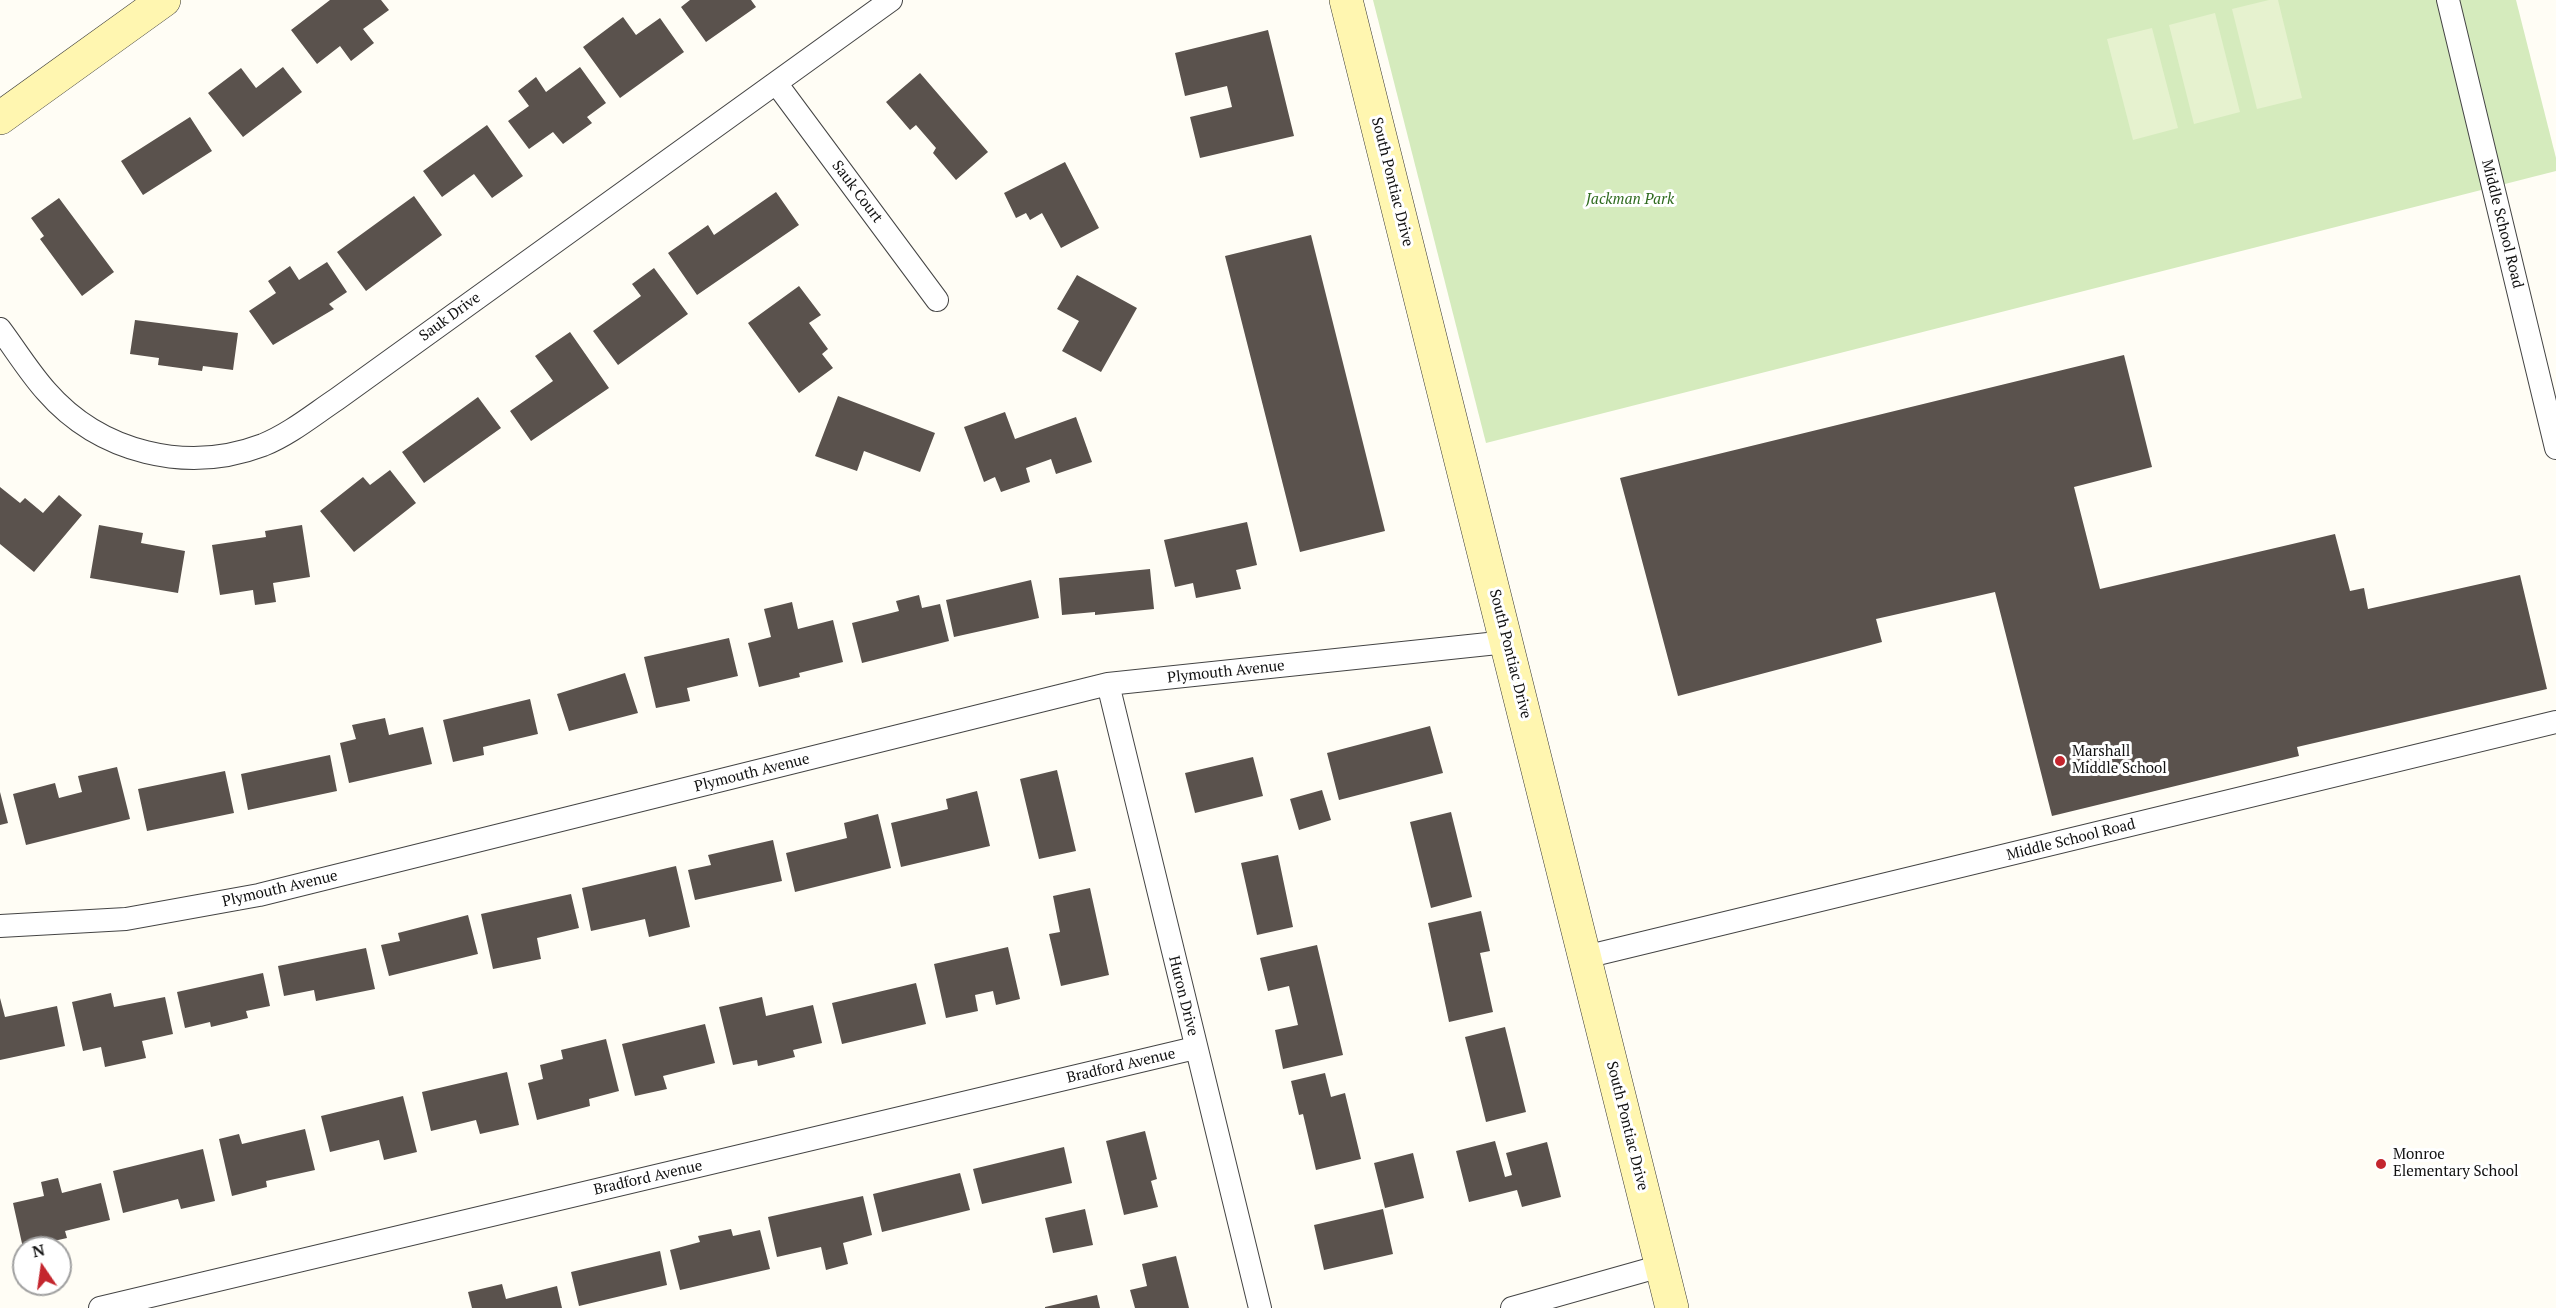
<!DOCTYPE html>
<html>
<head>
<meta charset="utf-8">
<style>
	body { margin:0 }
	#map { position:relative; width:2556px; height:1308px; overflow:hidden; background:#fffdf5; font-family:"PT Serif",serif }
	canvas { display:block }
	.north { position:absolute; left:12px; top:1236px; width:60px; height:60px; box-sizing:border-box; background:#fff; border:2px solid #a0a0a0; border-radius:50%; rotate:347deg; font-size:16px; font-weight:700; line-height:24px; text-align:center; color:#111 }
	.north::after { content:''; display:block; margin:auto; width:21px; height:27px; background:#c4262e; clip-path:polygon(50% 0,100% 100%,50% 72%,0 100%) }
</style>
</head>
<body>
<div id="map">
<canvas width="2556" height="1308"></canvas>
<div class="north">N</div>
</div>
<script>
const context = document.querySelector('canvas').getContext('2d');
context.lineJoin = 'round';
function fillPath(path, color) {
  context.fillStyle = color;
  context.fill(path, 'evenodd');
}
function stroke(path, color, width, dash) {
  context.strokeStyle = color;
  context.lineWidth = width;
  context.lineCap = dash ? 'butt' : 'round';
  context.setLineDash(dash || []);
  context.stroke(path);
}
function write(font, color, halo, rows, align = 'center') {
  context.font = font + ' "PT Serif",serif';
  context.lineWidth = 6;
  context.setLineDash([]);
  context.textBaseline = 'middle';
  context.strokeStyle = halo;
  context.fillStyle = color;
  for (const [text, x, y, turn = 0] of rows) {
    context.save();
    context.translate(x, y);
    context.rotate((+turn || 0) * Math.PI / 180);
    context.textAlign = isNaN(turn) ? turn : align;
    if (halo) context.strokeText(text, 0, 0);
    context.fillText(text, 0, 0);
    context.restore();
  }
}
fillPath(new Path2D(`
	M 1373,0 L 2516,0 L 2556,158 L 2556,171 L 1486,443 Z`), '#d5ebbd');
fillPath(new Path2D(`
	M 2269,0 L 2278,0 L 2302,98 L 2257,109 L 2232,9 Z
	M 2215,13 L 2240,112 L 2194,124 L 2169,25 Z
	M 2152,28 L 2178,128 L 2133,140 L 2107,39 Z`), '#e6f2cf');
fillPath(new Path2D(`
	M 330,0 L 381,0 L 389,10 L 363,29 L 374,43 L 351,61 L 340,46 L 317,64 L 291,30 Z
	M 690,0 L 751,0 L 756,7 L 706,42 L 681,7 Z
	M 623,17 L 636,35 L 660,18 L 684,52 L 620,98 L 583,47 Z
	M 1268,30 L 1294,136 L 1200,158 L 1190,117 L 1232,107 L 1227,86 L 1185,96 L 1175,53 Z
	M 283,67 L 302,92 L 243,137 L 208,93 L 241,68 L 256,88 Z
	M 580,67 L 606,103 L 587,117 L 592,123 L 563,144 L 553,132 L 529,149 L 508,121 L 529,106 L 518,91 L 536,77 L 546,92 Z
	M 920,73 L 988,152 L 956,180 L 933,153 L 936,148 L 916,125 L 910,130 L 886,102 Z
	M 190,117 L 212,151 L 143,195 L 121,161 Z
	M 487,125 L 523,176 L 492,198 L 474,174 L 442,197 L 423,171 Z
	M 1065,162 L 1099,228 L 1061,248 L 1042,213 L 1030,220 L 1026,213 L 1016,218 L 1004,193 Z
	M 776,192 L 799,225 L 697,295 L 668,253 L 708,225 L 714,235 Z
	M 414,196 L 442,235 L 366,291 L 337,252 Z
	M 59,198 L 114,272 L 82,296 L 40,239 L 44,236 L 31,218 Z
	M 1311,235 L 1385,531 L 1300,552 L 1225,256 Z
	M 327,262 L 347,292 L 329,304 L 334,309 L 273,345 L 249,311 L 276,293 L 268,281 L 290,266 L 299,280 Z
	M 654,268 L 688,314 L 618,365 L 593,331 L 641,296 L 632,284 Z
	M 1077,275 L 1137,308 L 1101,372 L 1062,351 L 1079,321 L 1057,309 Z
	M 799,286 L 821,315 L 809,323 L 828,349 L 822,354 L 833,368 L 799,393 L 748,323 Z
	M 135,320 L 238,333 L 233,370 L 203,366 L 202,371 L 158,365 L 159,358 L 130,354 Z
	M 570,332 L 609,388 L 531,441 L 510,411 L 553,381 L 535,356 Z
	M 2124,355 L 2152,467 L 2074,487 L 2100,589 L 2335,534 L 2350,591 L 2364,588 L 2368,609 L 2520,575 L 2547,689 L 2297,747 L 2299,756 L 2052,816 L 1995,592 L 1876,619 L 1882,642 L 1678,696 L 1620,478 Z
	M 838,396 L 935,433 L 920,472 L 864,451 L 857,471 L 815,456 Z
	M 478,397 L 501,428 L 424,483 L 402,452 Z
	M 1005,412 L 1015,439 L 1076,417 L 1092,462 L 1056,474 L 1051,459 L 1026,468 L 1030,482 L 1001,492 L 995,477 L 984,482 L 964,427 Z
	M 390,470 L 416,503 L 354,552 L 320,511 L 363,477 L 370,485 Z
	M 0,487 L 20,503 L 25,498 L 43,513 L 59,495 L 82,515 L 34,572 L 0,544 Z
	M 1247,522 L 1257,565 L 1236,570 L 1241,589 L 1196,598 L 1193,583 L 1175,587 L 1164,540 Z
	M 99,525 L 143,533 L 141,543 L 185,551 L 178,593 L 90,578 Z
	M 302,525 L 310,577 L 273,583 L 276,602 L 255,605 L 253,590 L 220,595 L 212,545 L 266,537 L 265,531 Z
	M 1150,569 L 1154,609 L 1095,615 L 1095,612 L 1062,615 L 1059,578 Z
	M 1031,580 L 1039,618 L 954,637 L 946,600 Z
	M 919,595 L 922,608 L 940,604 L 949,641 L 862,663 L 852,623 L 899,611 L 896,601 Z
	M 792,602 L 798,629 L 833,620 L 843,662 L 799,673 L 800,677 L 759,687 L 748,643 L 771,637 L 764,609 Z
	M 729,638 L 738,676 L 687,688 L 690,701 L 656,708 L 644,657 Z
	M 625,673 L 638,713 L 569,731 L 557,694 Z
	M 530,699 L 538,734 L 483,747 L 484,755 L 453,762 L 443,720 Z
	M 385,718 L 389,735 L 423,727 L 432,764 L 349,783 L 340,743 L 356,739 L 352,725 Z
	M 1430,726 L 1443,773 L 1339,800 L 1327,753 Z
	M 330,755 L 337,791 L 248,810 L 241,774 Z
	M 1253,757 L 1263,796 L 1195,813 L 1185,773 Z
	M 117,767 L 130,819 L 26,845 L 13,794 L 55,783 L 59,798 L 82,792 L 78,776 Z
	M 1057,770 L 1076,851 L 1039,859 L 1020,779 Z
	M 225,771 L 234,813 L 147,831 L 138,789 Z
	M 1322,790 L 1331,820 L 1299,830 L 1290,799 Z
	M 977,791 L 990,846 L 901,867 L 891,823 L 948,809 L 946,799 Z
	M 0,792 L 8,823 L 0,825 Z
	M 1451,812 L 1472,897 L 1431,908 L 1410,822 Z
	M 878,814 L 891,868 L 795,892 L 786,853 L 847,838 L 844,823 Z
	M 773,840 L 782,881 L 695,900 L 688,870 L 711,865 L 708,855 Z
	M 1278,855 L 1293,927 L 1257,935 L 1241,863 Z
	M 676,866 L 690,927 L 649,937 L 645,919 L 591,931 L 582,888 Z
	M 1090,888 L 1109,975 L 1061,986 L 1049,934 L 1060,932 L 1053,896 Z
	M 571,894 L 579,928 L 537,938 L 541,959 L 493,969 L 481,914 Z
	M 1481,911 L 1490,951 L 1480,953 L 1493,1012 L 1449,1022 L 1428,923 Z
	M 468,915 L 478,954 L 389,976 L 381,945 L 400,941 L 398,933 Z
	M 1317,945 L 1343,1055 L 1283,1069 L 1275,1030 L 1298,1025 L 1289,986 L 1268,991 L 1260,958 Z
	M 1008,947 L 1020,999 L 996,1005 L 993,991 L 975,995 L 978,1011 L 946,1018 L 934,964 Z
	M 366,948 L 375,989 L 316,1001 L 314,990 L 284,996 L 278,966 Z
	M 263,973 L 270,1006 L 246,1011 L 248,1018 L 211,1027 L 210,1022 L 185,1028 L 177,992 Z
	M 916,983 L 926,1024 L 842,1044 L 832,1003 Z
	M 111,993 L 114,1007 L 165,997 L 173,1034 L 142,1041 L 146,1058 L 105,1067 L 101,1047 L 83,1051 L 72,1002 Z
	M 762,997 L 766,1016 L 813,1005 L 822,1043 L 793,1050 L 795,1057 L 758,1066 L 757,1060 L 733,1065 L 719,1007 Z
	M 0,998 L 5,1017 L 57,1006 L 65,1046 L 0,1060 Z
	M 705,1024 L 715,1063 L 663,1076 L 667,1089 L 635,1096 L 622,1044 Z
	M 1505,1027 L 1526,1112 L 1486,1122 L 1465,1037 Z
	M 606,1039 L 619,1091 L 589,1099 L 590,1106 L 537,1120 L 528,1083 L 543,1079 L 540,1065 L 563,1059 L 561,1050 Z
	M 507,1072 L 519,1125 L 480,1134 L 476,1120 L 431,1131 L 422,1092 Z
	M 1325,1073 L 1331,1097 L 1345,1093 L 1361,1159 L 1316,1170 L 1303,1114 L 1299,1115 L 1291,1081 Z
	M 403,1096 L 417,1152 L 384,1160 L 379,1140 L 330,1152 L 321,1116 Z
	M 305,1129 L 315,1170 L 266,1181 L 267,1187 L 232,1196 L 219,1139 L 239,1134 L 242,1144 Z
	M 1145,1131 L 1157,1179 L 1151,1181 L 1158,1207 L 1124,1215 L 1106,1141 Z
	M 1495,1141 L 1505,1177 L 1512,1175 L 1506,1153 L 1547,1142 L 1561,1197 L 1522,1207 L 1517,1190 L 1469,1202 L 1456,1151 Z
	M 1064,1147 L 1072,1183 L 982,1204 L 973,1169 Z
	M 203,1149 L 215,1201 L 181,1209 L 178,1199 L 123,1213 L 113,1171 Z
	M 1413,1153 L 1424,1198 L 1385,1208 L 1374,1163 Z
	M 960,1173 L 970,1210 L 882,1232 L 873,1194 Z
	M 58,1178 L 62,1193 L 101,1183 L 110,1220 L 65,1231 L 67,1238 L 23,1248 L 13,1203 L 44,1196 L 41,1182 Z
	M 863,1196 L 872,1235 L 843,1243 L 848,1264 L 826,1270 L 821,1247 L 777,1257 L 768,1217 Z
	M 1085,1209 L 1093,1245 L 1053,1253 L 1045,1218 Z
	M 1383,1209 L 1393,1254 L 1324,1270 L 1314,1225 Z
	M 731,1229 L 733,1236 L 760,1230 L 770,1269 L 680,1290 L 670,1250 L 700,1242 L 698,1236 Z
	M 660,1251 L 667,1285 L 579,1306 L 571,1272 Z
	M 1176,1256 L 1189,1308 L 1135,1308 L 1130,1290 L 1147,1286 L 1142,1264 Z
	M 502,1284 L 506,1299 L 557,1286 L 562,1308 L 472,1308 L 468,1292 Z
	M 1097,1295 L 1100,1308 L 1045,1308 L 1045,1307 Z`), '#5a524d');
const street = new Path2D(`
	M 2448,0 L 2556,448
	M 776,83 L 937,300
	M 0,329 C 15,349 29,372 46,391 C 100,453 187,474 263,445 C 290,434 313,415 337,399 L 891,0
	M 1108,684 L 1260,1308
	M 0,926 L 126,919 L 259,895 L 1108,684 L 1507,642
	M 1585,957 L 2556,722
	M 100,1308 L 1195,1048
	M 1512,1308 L 1661,1266`);
const secondary = new Path2D(`
	M 1346,0 L 1672,1308
	M 0,118 L 164,0`);
stroke(street, '#444', 24);
stroke(secondary, '#333', 34);
stroke(street, '#fff', 22);
stroke(secondary, '#fff6b0', 33);
for (const [x, y, r, color] of [
	[2060,761,6,"#c4262e"],
	[2381,1164,6,"#c4262e"]
]) {
  const dot = new Path2D();
  dot.arc(x, y, r, 0, 2 * Math.PI);
  context.fillStyle = color;
  context.fill(dot);
  stroke(dot, '#fff', 2);
}
write('15px', '#111', '#fff', [
	["South Pontiac Drive",1392,182,76],
	["Sauk Court",857,192,53],
	["Middle School Road",2502,224,76],
	["Sauk Drive",450,317,-36],
	["South Pontiac Drive",1510,654,76],
	["Plymouth Avenue",1226,672,-6],
	["Plymouth Avenue",752,773,-14],
	["Middle School Road",2071,840,-14],
	["Plymouth Avenue",280,889,-13],
	["Huron Drive",1183,996,76],
	["Bradford Avenue",1121,1066,-13],
	["South Pontiac Drive",1627,1126,76],
	["Bradford Avenue",648,1178,-13]
]);
write('italic 15px', '#2f6b1f', '#fff', [
	["Jackman Park",1630,200]
]);
write('15px', '#111', '#fff', [
	["Marshall",2072,752],
	["Middle School",2072,769],
	["Monroe",2393,1155],
	["Elementary School",2393,1172]
], 'left');
</script>
</body>
</html>
